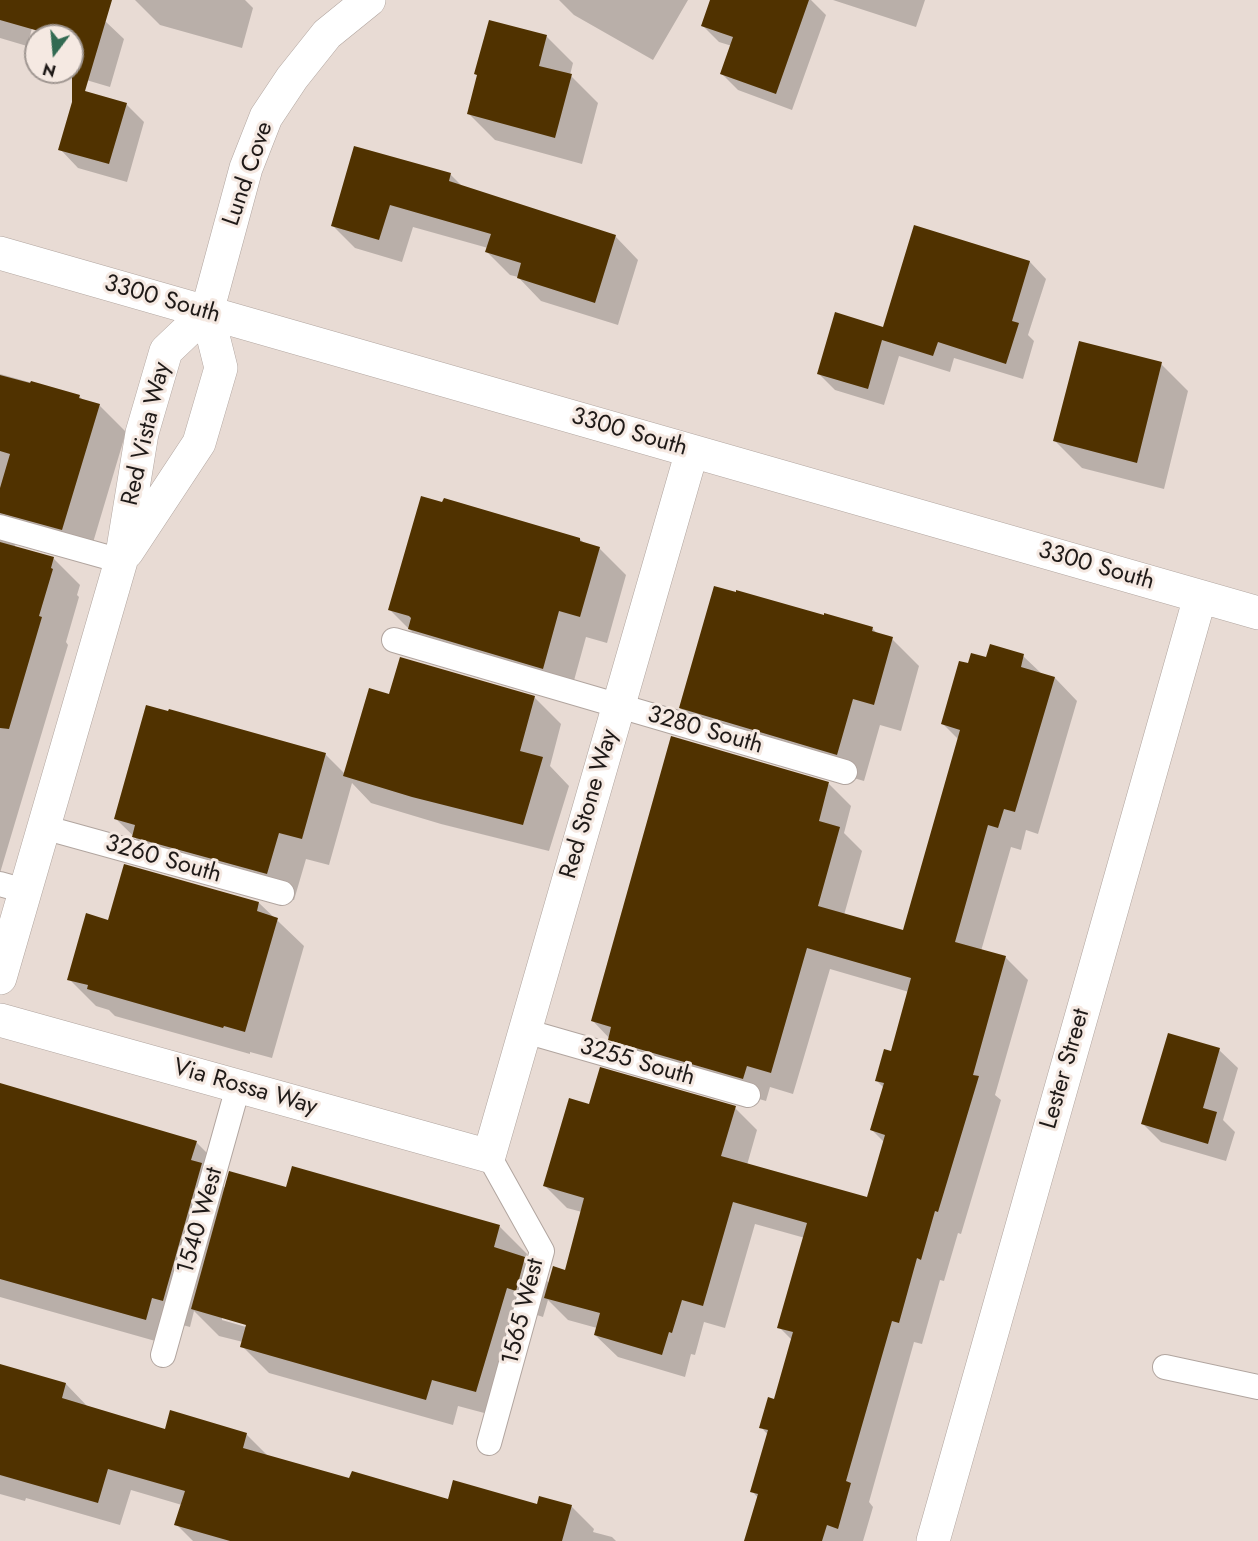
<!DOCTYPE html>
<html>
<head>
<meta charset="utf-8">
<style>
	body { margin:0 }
	#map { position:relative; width:1258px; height:1541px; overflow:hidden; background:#e8dbd4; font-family:Jost,sans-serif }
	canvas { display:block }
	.north { position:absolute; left:24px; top:24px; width:60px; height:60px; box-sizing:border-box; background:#f5e9e2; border:2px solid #9f9691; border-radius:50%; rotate:196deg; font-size:16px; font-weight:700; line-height:24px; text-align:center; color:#1f1a18 }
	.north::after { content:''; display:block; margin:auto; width:21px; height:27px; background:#326a52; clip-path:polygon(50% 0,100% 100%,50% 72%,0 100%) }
</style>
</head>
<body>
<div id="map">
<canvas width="1258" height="1541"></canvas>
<div class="north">N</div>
</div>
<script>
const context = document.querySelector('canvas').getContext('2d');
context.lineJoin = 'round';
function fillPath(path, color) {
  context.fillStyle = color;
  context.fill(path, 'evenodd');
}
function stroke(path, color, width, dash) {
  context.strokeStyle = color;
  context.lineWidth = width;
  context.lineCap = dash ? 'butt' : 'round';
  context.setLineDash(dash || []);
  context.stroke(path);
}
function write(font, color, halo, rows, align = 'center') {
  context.font = font + ' Jost,sans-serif';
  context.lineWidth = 6;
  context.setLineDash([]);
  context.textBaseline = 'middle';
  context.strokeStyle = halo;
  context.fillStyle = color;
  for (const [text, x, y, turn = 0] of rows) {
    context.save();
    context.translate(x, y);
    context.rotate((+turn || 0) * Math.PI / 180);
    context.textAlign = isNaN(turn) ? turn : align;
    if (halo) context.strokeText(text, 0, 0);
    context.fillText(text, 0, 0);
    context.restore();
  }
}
fillPath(new Path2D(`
	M 0,0 L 40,0 L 27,46 L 0,38 Z
	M 135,0 L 245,0 L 253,8 L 242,48 L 160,25 Z
	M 559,0 L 688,0 L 653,60 L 574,15 Z
	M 711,0 L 811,0 L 826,15 L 792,110 L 738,90 L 722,74 L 732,46 L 719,42 L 703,26 Z
	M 833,0 L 925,0 L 916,27 Z
	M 57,7 L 105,21 L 124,39 L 110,87 L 59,72 L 72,72 L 72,36 L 48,36 Z
	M 546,36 L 573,63 L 570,75 L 598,103 L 582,164 L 495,140 L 468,113 Z
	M 126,104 L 144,122 L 127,182 L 78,168 L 60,149 Z
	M 450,174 L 463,187 L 615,236 L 638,260 L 618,325 L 541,301 L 518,277 L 510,275 L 487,252 L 488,248 L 413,227 L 402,262 L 355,248 L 332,225 Z
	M 915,227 L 1030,262 L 1046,279 L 1028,335 L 1034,341 L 1023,379 L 954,358 L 950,372 L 899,356 L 884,405 L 835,390 L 818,373 L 884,329 Z
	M 1161,364 L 1188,391 L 1164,489 L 1082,468 L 1055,441 Z
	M 0,374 L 79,396 L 83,400 L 99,405 L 126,432 L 89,556 L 16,544 L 14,547 L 53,558 L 80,585 L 77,595 L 79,597 L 66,642 L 68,645 L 0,873 Z
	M 443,504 L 580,539 L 585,544 L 599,548 L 626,575 L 607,643 L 586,637 L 570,695 L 436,656 L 390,610 Z
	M 825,615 L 873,629 L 879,635 L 892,639 L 919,666 L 901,731 L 880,725 L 864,781 L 707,735 L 680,708 Z
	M 1023,656 L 1043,675 L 1055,678 L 1077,701 L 1038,834 L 1026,830 L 1021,850 L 1011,847 L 981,951 L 1005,957 L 1028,980 L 995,1095 L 1001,1100 L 961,1234 L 958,1233 L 944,1281 L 940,1280 L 922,1344 L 914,1342 L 869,1502 L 873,1507 L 863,1541 L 748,1541 L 758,1498 L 752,1491 L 768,1435 L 761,1427 L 775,1401 L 792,1340 L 779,1327 L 805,1238 L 755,1224 L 725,1328 L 704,1322 L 695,1355 L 691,1354 L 685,1377 L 618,1357 L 595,1335 L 597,1328 L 568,1320 L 548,1300 L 543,1317 L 534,1314 L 503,1418 L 458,1406 L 453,1425 L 269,1373 L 242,1346 L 243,1342 L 219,1336 L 194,1311 L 190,1327 L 179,1324 L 173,1346 L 0,1297 L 0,1085 L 196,1142 L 223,1169 L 219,1182 L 226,1189 L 287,1189 L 293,1168 L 500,1227 L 527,1254 L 525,1259 L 549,1283 L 566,1272 L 582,1212 L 567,1208 L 544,1185 L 590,1105 L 735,1108 L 757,1130 L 747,1165 L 868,1199 L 884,1142 L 872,1130 L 884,1088 L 877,1081 L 892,1053 L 909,992 L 830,969 L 793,1094 L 770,1087 L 766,1101 L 632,1062 L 592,1020 L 829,784 L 851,806 L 844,833 L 862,851 L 844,915 L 904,932 L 959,740 L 943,724 L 969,665 L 987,659 ZM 222,1317 L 254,1326 L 253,1329 L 222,1320 Z
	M 390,696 L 534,697 L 561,724 L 550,766 L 569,786 L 549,851 L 441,824 L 371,803 L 352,783 L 329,865 L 306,859 L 294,900 L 161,863 L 116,819 L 325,754 L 345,774 Z
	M 259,903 L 304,946 L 272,1058 L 250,1052 L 250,1054 L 115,1016 L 109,1010 L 96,1006 L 69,979 L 109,922 Z
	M 1219,1050 L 1238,1068 L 1223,1120 L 1235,1132 L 1226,1161 L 1161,1142 L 1143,1124 Z
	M 0,1366 L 66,1384 L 89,1408 L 166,1430 L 246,1434 L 269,1457 L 350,1480 L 449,1501 L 571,1506 L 594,1529 L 593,1532 L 612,1537 L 616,1541 L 193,1541 L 176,1524 L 182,1505 L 131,1490 L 120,1525 L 26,1498 L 25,1501 L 0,1494 Z`), '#0003');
fillPath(new Path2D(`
	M 0,0 L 112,0 L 85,91 L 127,103 L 109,164 L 58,150 L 72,102 L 72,36 L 56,36 L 0,20 Z
	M 710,0 L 809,0 L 776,94 L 720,74 L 733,37 L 701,26 Z
	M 489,20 L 547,35 L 539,66 L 572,74 L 555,138 L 467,114 L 477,75 L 474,74 Z
	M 354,146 L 451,173 L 449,181 L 616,235 L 595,303 L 517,278 L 521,263 L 485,252 L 491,234 L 390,205 L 379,240 L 331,226 Z
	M 914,225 L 1030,261 L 1012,321 L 1019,323 L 1006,364 L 938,342 L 933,356 L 882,340 L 868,389 L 817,374 L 835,312 L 883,327 Z
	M 1079,341 L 1162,362 L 1137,463 L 1053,441 Z
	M 0,375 L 30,383 L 31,381 L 80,395 L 79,398 L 100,404 L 62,530 L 0,513 L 0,488 L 10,454 L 0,451 Z
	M 421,496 L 442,502 L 444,498 L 580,538 L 580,541 L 600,547 L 580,617 L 559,611 L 543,669 L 408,629 L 411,618 L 409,616 L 388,610 Z
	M 0,542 L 54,557 L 51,568 L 53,569 L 39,616 L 42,617 L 9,729 L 0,728 Z
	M 714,586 L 736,592 L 736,590 L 824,615 L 824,613 L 873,627 L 872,631 L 893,637 L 874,705 L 853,699 L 837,755 L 679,708 Z
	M 990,644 L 1024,654 L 1021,667 L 1055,677 L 1015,812 L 1004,809 L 998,828 L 988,825 L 955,942 L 1006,956 L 973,1075 L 979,1076 L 938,1212 L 935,1211 L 921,1260 L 917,1258 L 899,1323 L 892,1321 L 846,1481 L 851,1483 L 838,1529 L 827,1525 L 822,1541 L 744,1541 L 758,1494 L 750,1492 L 768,1430 L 759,1428 L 768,1397 L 774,1399 L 793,1332 L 777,1328 L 807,1223 L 733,1202 L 703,1306 L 682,1300 L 672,1333 L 669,1332 L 662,1355 L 594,1335 L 600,1313 L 544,1298 L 553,1266 L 565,1270 L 584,1198 L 543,1186 L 569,1098 L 589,1104 L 600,1067 L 736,1106 L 721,1156 L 867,1197 L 885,1135 L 870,1130 L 884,1083 L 875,1081 L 884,1049 L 891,1051 L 911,978 L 807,948 L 771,1073 L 747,1066 L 743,1079 L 608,1040 L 611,1027 L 591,1021 L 671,736 L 829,782 L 819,821 L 840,827 L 818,906 L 903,930 L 960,730 L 941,724 L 959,661 L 968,663 L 971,653 L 986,657 Z
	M 400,657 L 535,696 L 520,751 L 543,757 L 523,825 L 412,797 L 343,776 L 369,688 L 389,694 Z
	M 146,705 L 168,711 L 169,709 L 326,753 L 302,839 L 279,833 L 267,874 L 132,837 L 135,825 L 114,819 Z
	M 124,864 L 259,902 L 257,911 L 278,918 L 245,1032 L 224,1026 L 223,1028 L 87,989 L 88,985 L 67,980 L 86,913 L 108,920 Z
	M 1168,1033 L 1220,1048 L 1203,1108 L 1217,1112 L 1208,1144 L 1141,1124 Z
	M 0,1083 L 197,1141 L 191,1160 L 202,1163 L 163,1301 L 152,1298 L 146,1320 L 0,1279 Z
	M 292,1166 L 500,1225 L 494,1247 L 525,1257 L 516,1291 L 507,1288 L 476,1392 L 432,1380 L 426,1400 L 240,1347 L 246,1325 L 191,1309 L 229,1171 L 286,1187 Z
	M 0,1364 L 66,1383 L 62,1398 L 165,1429 L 170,1410 L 247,1433 L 243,1448 L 349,1478 L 352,1471 L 448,1499 L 453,1480 L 537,1504 L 539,1496 L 572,1505 L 562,1541 L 230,1541 L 174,1525 L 185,1491 L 108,1469 L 98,1503 L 0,1475 Z`), '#503200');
const service = new Path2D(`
	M 0,527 L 121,561
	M 394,640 L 845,772
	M 43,827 L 282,893
	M 0,884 L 25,891
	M 525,1031 L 748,1095
	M 489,1156 L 542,1251 L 489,1443
	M 163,1355 L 238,1087
	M 1165,1367 L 1258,1387`);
const minor = new Path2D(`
	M 0,253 L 1258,613
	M 127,552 L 199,443 L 221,368 L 207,312 L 246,168 L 266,117 L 292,78 L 327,34 L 369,0
	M 0,978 L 121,561 L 142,433 L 166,351 L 207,312
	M 0,1020 L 489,1156 L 692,451
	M 933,1541 L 1200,597`);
stroke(service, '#b1a59f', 26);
stroke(minor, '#b1a59f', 34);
stroke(service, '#fff', 24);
stroke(minor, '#fff', 33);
write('24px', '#1f1a18', '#f5e9e2', [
	["Lund Cove",249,174,-71],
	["3300 South",162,300,16],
	["3300 South",629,433,16],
	["Red Vista Way",147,434,-77],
	["3300 South",1096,567,16],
	["3280 South",705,731,16],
	["Red Stone Way",590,804,-74],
	["3260 South",163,860,16],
	["3255 South",637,1063,16],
	["Lester Street",1066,1069,-74],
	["Via Rossa Way",245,1088,16],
	["1540 West",201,1221,-74],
	["1565 West",524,1312,-76]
]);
</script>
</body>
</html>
